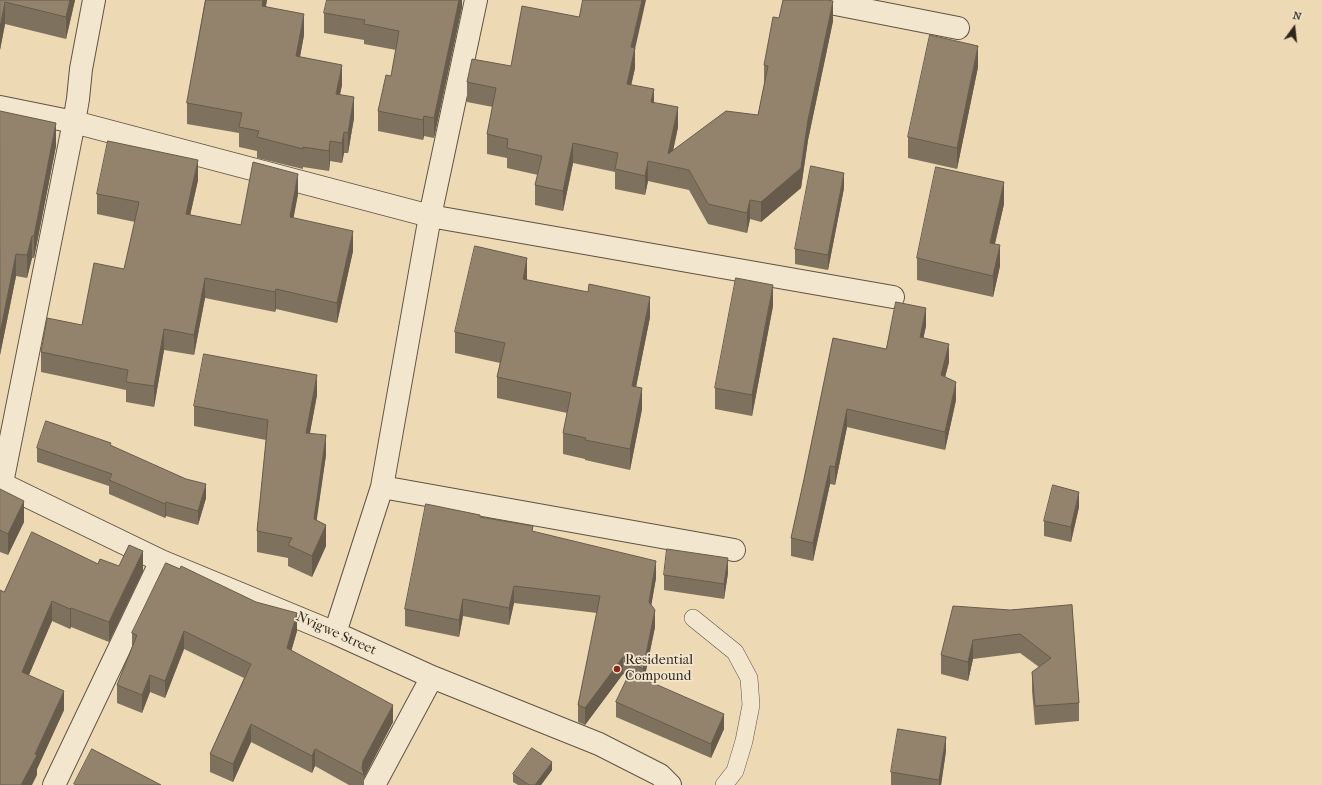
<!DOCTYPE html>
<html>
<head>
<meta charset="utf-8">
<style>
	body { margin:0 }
	#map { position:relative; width:1322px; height:785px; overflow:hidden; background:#edd9b4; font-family:"IM FELL French Canon",serif }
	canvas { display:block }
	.north { position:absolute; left:1274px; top:8px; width:40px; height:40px; -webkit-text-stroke:3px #f3e6ce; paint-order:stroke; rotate:15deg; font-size:11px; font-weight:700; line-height:16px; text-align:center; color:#31261e }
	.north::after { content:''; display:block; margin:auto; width:14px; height:18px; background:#31261e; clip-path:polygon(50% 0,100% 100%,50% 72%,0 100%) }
</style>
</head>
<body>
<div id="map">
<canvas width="1322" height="785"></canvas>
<div class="north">N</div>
</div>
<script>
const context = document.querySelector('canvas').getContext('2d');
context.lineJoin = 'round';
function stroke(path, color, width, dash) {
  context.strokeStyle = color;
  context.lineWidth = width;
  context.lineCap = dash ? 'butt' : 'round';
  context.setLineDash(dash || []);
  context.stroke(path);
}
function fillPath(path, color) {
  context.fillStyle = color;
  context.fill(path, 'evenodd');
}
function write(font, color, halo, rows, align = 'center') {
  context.font = font + ' "IM FELL French Canon",serif';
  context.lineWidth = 3.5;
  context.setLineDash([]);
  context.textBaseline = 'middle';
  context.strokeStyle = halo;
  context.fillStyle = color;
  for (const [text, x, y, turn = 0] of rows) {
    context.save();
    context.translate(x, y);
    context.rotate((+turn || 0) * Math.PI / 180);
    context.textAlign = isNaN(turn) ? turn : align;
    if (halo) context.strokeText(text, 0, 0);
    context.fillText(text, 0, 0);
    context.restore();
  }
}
const service = new Path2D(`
	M 693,618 L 735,652 L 749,678 L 751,705 L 744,741 L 735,771 L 724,785`);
const minor = new Path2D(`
	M 815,0 L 958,28
	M 0,107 L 74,122 L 430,216 L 893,297
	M 0,483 L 161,561 L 335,633 L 432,677 L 599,744 L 660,775 L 670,785
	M 2,483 L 74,122 L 78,99 L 81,69 L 94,0
	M 382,487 L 734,550
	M 335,633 L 382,487 L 430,216 L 476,0
	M 54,785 L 161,561
	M 374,785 L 432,677`);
stroke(service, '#605344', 18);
stroke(minor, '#605344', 24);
stroke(service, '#f3e6ce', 17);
stroke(minor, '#f3e6ce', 22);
fillPath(new Path2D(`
	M 0,0 L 75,0 L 66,39 L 5,24 L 0,50 Z
	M 205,0 L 267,0 L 266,6 L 304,35 L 300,57 L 342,85 L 340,94 L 354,118 L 348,153 L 344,153 L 342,163 L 330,161 L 329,171 L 303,167 L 303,169 L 257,158 L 257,151 L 239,147 L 239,133 L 187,124 L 187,103 Z
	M 462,0 L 462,7 L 434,138 L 424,136 L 423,140 L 378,131 L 378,111 L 391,76 L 396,50 L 364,44 L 364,40 L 324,33 L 324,13 Z
	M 779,18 L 833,21 L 808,140 L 801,188 L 761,222 L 750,219 L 747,233 L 708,224 L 689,190 L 648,181 L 645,195 L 615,189 L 615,172 L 573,163 L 563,211 L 535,205 L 535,185 L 538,175 L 507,168 L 507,158 L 487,154 L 487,134 L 493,107 L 467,102 L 467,82 L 511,66 L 635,48 L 635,68 L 631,85 L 654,102 L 678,127 L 673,150 L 758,115 L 764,85 L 764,65 Z
	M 978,67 L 957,169 L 908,158 L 908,137 Z
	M 0,111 L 56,146 L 34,258 L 32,258 L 27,278 L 16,276 L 0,355 Z
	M 198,180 L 190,215 L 241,225 L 298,194 L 293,218 L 353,251 L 337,323 L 276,309 L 275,312 L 205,298 L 194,355 L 164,350 L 154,407 L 126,402 L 126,390 L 41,372 L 41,352 L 82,325 L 124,269 L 135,222 L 97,214 L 97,194 Z
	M 844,188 L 828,270 L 795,264 L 795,249 Z
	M 1004,204 L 995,244 L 1000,266 L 993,297 L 917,280 L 917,258 Z
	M 527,280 L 650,317 L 636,387 L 642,409 L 630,470 L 585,460 L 585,459 L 563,454 L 563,433 L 567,413 L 497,398 L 497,377 L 500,363 L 455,353 L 455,332 Z
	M 773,306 L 752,416 L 715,409 L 715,388 Z
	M 926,326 L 923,338 L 949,362 L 945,377 L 956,400 L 945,450 L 847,427 L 835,485 L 830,484 L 813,561 L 791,556 L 791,538 L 804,479 L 833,338 L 886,349 Z
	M 317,395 L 310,433 L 326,455 L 316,521 L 326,546 L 312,577 L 288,566 L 288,558 L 257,552 L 257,531 L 266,440 L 194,426 L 194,406 Z
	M 37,448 L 206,498 L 198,525 L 166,516 L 165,518 L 109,494 L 109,486 L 37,462 Z
	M 0,489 L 24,522 L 8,555 L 0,552 Z
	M 1079,507 L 1071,542 L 1044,536 L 1044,521 Z
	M 480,517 L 533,532 L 656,578 L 651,605 L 655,627 L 644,679 L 724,729 L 711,758 L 616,717 L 616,702 L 628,677 L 623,674 L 585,725 L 578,722 L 578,705 L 597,613 L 514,603 L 509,625 L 463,616 L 459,637 L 405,626 L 405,609 Z
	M 166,563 L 297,631 L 291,651 L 393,722 L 364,778 L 364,785 L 349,785 L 315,766 L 312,773 L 251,742 L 233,782 L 210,772 L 210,754 L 244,678 L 184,649 L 165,698 L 150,692 L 142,713 L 117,703 L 117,685 L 132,647 L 132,633 Z
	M 98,564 L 119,566 L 143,571 L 109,642 L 71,627 L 70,629 L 52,621 L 29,675 L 64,710 L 37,769 L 37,775 L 4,592 Z
	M 728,573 L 724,599 L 664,590 L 664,575 Z
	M 1072,605 L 1079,703 L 1079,721 L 1035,725 L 1032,691 L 1032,672 L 1039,667 L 1020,653 L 973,659 L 968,681 L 941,674 L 941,655 L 1010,610 Z
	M 946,751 L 941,785 L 891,785 L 891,772 Z
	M 552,770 L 541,785 L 518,785 L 513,782 L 513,774 Z`), '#7e715d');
fillPath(new Path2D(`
	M 70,0 L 75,0 L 66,39 L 66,17 Z
	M 263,0 L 267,0 L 262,26 L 262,6 Z
	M 459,0 L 462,0 L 462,7 L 434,138 L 434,118 Z
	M 642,0 L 646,0 L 631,67 L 631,47 Z
	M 833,1 L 833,21 L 808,140 L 801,188 L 761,222 L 761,202 L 808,120 Z
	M 5,2 L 5,24 L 0,50 L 0,28 Z
	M 304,14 L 304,35 L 296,77 L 296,56 Z
	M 978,46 L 978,67 L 957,169 L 957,148 Z
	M 635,48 L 635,68 L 627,104 L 627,84 Z
	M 342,65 L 342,85 L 336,114 L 336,94 Z
	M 654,89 L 654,109 L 651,102 Z
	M 354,97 L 354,118 L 348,153 L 348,133 Z
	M 678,107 L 678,127 L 670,166 L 668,154 Z
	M 424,116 L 424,136 L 423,140 L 423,120 Z
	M 56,123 L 56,146 L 34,258 L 34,236 Z
	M 344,132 L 344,153 L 342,163 L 342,143 Z
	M 330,141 L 330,161 L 329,171 L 329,151 Z
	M 573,143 L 573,163 L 563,211 L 563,191 Z
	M 198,160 L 198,180 L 186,234 L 186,214 Z
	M 648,161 L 648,181 L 645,195 L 645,176 Z
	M 844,173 L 844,188 L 828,270 L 828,255 Z
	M 298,174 L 298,194 L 290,237 L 290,217 Z
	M 1004,182 L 1004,204 L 990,264 L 990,243 Z
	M 750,200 L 750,219 L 747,233 L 747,213 Z
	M 353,231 L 353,251 L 337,323 L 337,303 Z
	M 32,236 L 32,258 L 27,278 L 27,255 Z
	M 1000,245 L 1000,266 L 993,297 L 993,276 Z
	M 16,254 L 16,276 L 0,355 L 0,333 Z
	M 527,258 L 527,279 L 523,299 L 523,279 Z
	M 205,278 L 205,298 L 194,355 L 194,335 Z
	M 773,285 L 773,306 L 752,416 L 752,395 Z
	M 276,289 L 276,309 L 275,312 L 275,292 Z
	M 650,297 L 650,317 L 632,407 L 632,386 Z
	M 926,308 L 926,326 L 920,355 L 920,337 Z
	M 164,329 L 164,350 L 154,407 L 154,386 Z
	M 949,344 L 949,362 L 941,393 L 941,375 Z
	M 317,375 L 317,395 L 306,453 L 306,433 Z
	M 956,382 L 956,400 L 945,450 L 945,432 Z
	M 642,388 L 642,409 L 630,470 L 630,449 Z
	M 847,409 L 847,427 L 835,485 L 835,467 Z
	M 326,435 L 326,455 L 314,539 L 314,519 Z
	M 830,466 L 830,484 L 813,561 L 813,543 Z
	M 206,484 L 206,498 L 198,525 L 198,511 Z
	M 1079,492 L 1079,507 L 1071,542 L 1071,527 Z
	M 24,501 L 24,522 L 8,555 L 8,534 Z
	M 166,502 L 166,516 L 165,518 L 165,504 Z
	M 326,525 L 326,546 L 312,577 L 312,556 Z
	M 143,551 L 143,571 L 109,642 L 109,622 Z
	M 728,558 L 728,573 L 724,599 L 724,584 Z
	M 656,561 L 656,578 L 649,619 L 649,602 Z
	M 514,586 L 514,603 L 509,625 L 509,608 Z
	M 463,599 L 463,616 L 459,637 L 459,620 Z
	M 52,601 L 52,621 L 22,691 L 22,672 Z
	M 71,608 L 71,627 L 70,629 L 70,609 Z
	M 655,610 L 655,627 L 643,686 L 643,669 Z
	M 297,613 L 297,631 L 287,666 L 287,648 Z
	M 184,631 L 184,649 L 165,698 L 165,681 Z
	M 973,640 L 973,659 L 968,681 L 968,662 Z
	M 623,657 L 623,674 L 585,725 L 585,708 Z
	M 150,675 L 150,692 L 142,713 L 142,695 Z
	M 64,691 L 64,710 L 37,769 L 37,775 L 32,785 L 21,785 Z
	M 393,705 L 393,722 L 364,778 L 364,775 L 362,768 L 363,761 Z
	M 724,714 L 724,729 L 711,758 L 711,744 Z
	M 251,724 L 251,742 L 233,782 L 233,764 Z
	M 946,737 L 946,751 L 941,785 L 939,785 L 939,780 Z
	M 315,749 L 315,766 L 312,773 L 312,756 Z
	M 552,762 L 552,770 L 541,785 L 535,785 Z`), '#675c4c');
const building = new Path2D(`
	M 0,0 L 70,0 L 66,17 L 5,2 L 0,28 Z
	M 206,0 L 263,0 L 262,6 L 304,14 L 296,56 L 342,65 L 336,94 L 354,97 L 348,133 L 344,132 L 342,143 L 330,141 L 329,151 L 303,147 L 303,149 L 257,137 L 259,131 L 239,127 L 242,113 L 187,103 Z
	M 327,0 L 459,0 L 434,118 L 424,116 L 423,120 L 378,111 L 386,75 L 391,76 L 399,31 L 364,24 L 365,20 L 324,13 Z
	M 583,0 L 642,0 L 631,47 L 635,48 L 627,84 L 654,89 L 651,102 L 678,107 L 668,154 L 726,111 L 758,115 L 768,66 L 764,65 L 773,17 L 779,18 L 783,0 L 827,0 L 833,1 L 808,120 L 801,168 L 761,202 L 750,200 L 747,213 L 708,204 L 689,170 L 648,161 L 645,176 L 615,169 L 618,153 L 573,143 L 563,191 L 535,185 L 542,156 L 507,148 L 508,139 L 487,134 L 496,88 L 467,82 L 472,59 L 511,66 L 522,6 L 579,17 Z
	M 930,35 L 978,46 L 957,148 L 908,137 Z
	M 0,111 L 56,123 L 34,236 L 32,236 L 27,255 L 16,254 L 0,333 Z
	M 108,141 L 198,160 L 186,214 L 241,225 L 253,162 L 298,174 L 290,217 L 353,231 L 337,303 L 276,289 L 275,292 L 205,278 L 194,335 L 164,329 L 154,386 L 126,382 L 128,370 L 41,352 L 47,318 L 82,325 L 94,263 L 124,269 L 139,202 L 97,194 Z
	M 811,166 L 844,173 L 828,255 L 795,249 Z
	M 936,167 L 1004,182 L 990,243 L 1000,245 L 993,276 L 917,258 Z
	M 475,246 L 527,258 L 523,279 L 588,292 L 589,284 L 650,297 L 632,386 L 642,388 L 630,449 L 585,440 L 586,438 L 563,433 L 571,393 L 497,377 L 505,343 L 455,332 Z
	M 736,278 L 773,285 L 752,395 L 715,388 Z
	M 896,302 L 926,308 L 920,337 L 949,344 L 941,375 L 956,382 L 945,432 L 847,409 L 835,467 L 830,466 L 813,543 L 791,538 L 804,479 L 833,338 L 886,349 Z
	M 204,354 L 317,375 L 306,433 L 326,435 L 314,519 L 326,525 L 312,556 L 288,545 L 292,538 L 257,531 L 268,420 L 194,406 Z
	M 46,421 L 111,443 L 110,445 L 186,479 L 206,484 L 198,511 L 166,502 L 165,504 L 109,480 L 112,474 L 37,448 Z
	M 1053,485 L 1079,492 L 1071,527 L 1044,521 Z
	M 0,489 L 24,501 L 8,534 L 0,530 Z
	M 426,504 L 480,515 L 480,517 L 533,526 L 532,531 L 656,561 L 649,602 L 655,610 L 643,669 L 623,657 L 585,708 L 578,705 L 600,596 L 514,586 L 509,608 L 463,599 L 459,620 L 405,609 Z
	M 32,532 L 98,564 L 100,559 L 119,566 L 129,545 L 143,551 L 109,622 L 71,608 L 70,609 L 52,601 L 22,672 L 64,691 L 35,754 L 37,755 L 21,785 L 0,785 L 0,590 L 4,592 Z
	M 667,549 L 728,558 L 724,584 L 664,575 Z
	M 166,563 L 180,569 L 181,566 L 256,602 L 297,613 L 287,648 L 393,705 L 363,761 L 362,768 L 364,775 L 315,749 L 312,756 L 251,724 L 233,764 L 210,754 L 251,664 L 184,631 L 165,681 L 150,675 L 142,695 L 117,685 L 137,635 L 132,633 Z
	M 1072,605 L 1079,703 L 1035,706 L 1032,672 L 1051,658 L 1020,634 L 973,640 L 968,662 L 941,655 L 953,606 L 1010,610 Z
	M 630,673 L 724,714 L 711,744 L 616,702 Z
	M 898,729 L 946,737 L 939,780 L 891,772 Z
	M 532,748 L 552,762 L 535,785 L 529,785 L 513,774 Z
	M 92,749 L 161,785 L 76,785 L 74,784 Z`);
fillPath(building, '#93836c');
stroke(building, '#675c4c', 1);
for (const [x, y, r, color] of [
	[617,669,4,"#8f2418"]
]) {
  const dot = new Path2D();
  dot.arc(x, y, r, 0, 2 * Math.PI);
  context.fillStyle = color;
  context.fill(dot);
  stroke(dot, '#f3e6ce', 1.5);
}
write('14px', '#31261e', '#f3e6ce', [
	["Nvigwe Street",336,634,24]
]);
write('14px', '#31261e', '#f3e6ce', [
	["Residential",625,661],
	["Compound",625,677]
], 'left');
</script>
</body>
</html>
